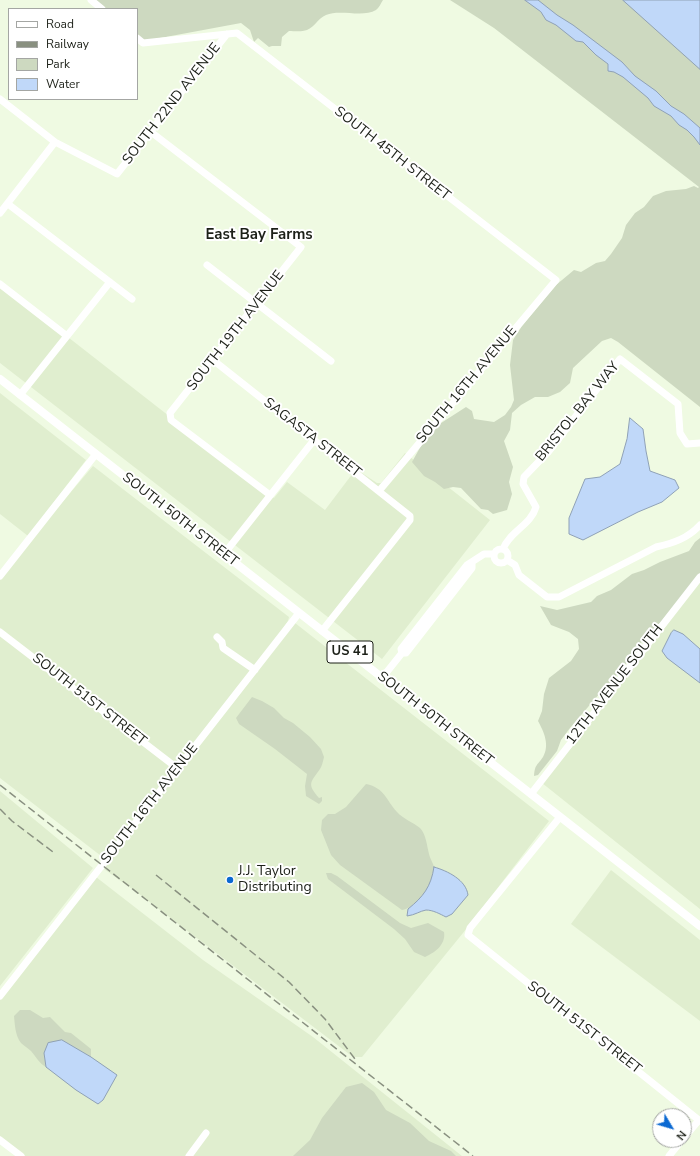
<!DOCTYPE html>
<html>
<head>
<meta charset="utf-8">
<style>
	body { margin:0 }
	#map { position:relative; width:700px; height:1156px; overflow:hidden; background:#effae2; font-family:"Nunito Sans",sans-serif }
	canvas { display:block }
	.legend { position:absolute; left:8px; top:8px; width:130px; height:92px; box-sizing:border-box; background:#fff; border:1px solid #a4a6a3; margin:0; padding:5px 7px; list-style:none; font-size:12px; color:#1c2018 }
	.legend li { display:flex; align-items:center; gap:8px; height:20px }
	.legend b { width:20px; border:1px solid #a4a6a3 }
	.north { position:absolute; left:652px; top:1108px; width:40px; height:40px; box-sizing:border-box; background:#fff; border:1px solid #a4a6a3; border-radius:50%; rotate:128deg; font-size:11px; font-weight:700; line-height:16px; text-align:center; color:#1c2018 }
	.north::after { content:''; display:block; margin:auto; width:14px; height:18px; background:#0b69d2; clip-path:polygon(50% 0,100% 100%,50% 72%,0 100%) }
</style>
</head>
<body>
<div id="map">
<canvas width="700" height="1156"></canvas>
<ul class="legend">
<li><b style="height:5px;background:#fff"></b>Road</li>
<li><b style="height:5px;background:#899080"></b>Railway</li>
<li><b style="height:11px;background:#cdd9c0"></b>Park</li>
<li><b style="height:11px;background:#c0d8f9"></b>Water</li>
</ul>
<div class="north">N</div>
</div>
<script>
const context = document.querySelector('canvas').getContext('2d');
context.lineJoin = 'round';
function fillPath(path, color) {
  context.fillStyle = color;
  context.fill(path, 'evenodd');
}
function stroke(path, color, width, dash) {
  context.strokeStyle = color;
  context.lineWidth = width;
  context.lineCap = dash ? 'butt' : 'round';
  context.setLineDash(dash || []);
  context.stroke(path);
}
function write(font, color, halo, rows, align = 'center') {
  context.font = font + ' "Nunito Sans",sans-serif';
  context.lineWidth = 4;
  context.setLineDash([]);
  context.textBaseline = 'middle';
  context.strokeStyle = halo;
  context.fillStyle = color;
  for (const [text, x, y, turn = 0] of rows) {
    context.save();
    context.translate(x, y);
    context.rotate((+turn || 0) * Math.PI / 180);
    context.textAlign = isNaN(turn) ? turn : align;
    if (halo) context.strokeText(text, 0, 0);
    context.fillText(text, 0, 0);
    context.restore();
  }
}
fillPath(new Path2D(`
	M 0,284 L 274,498 L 287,482 L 325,510 L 356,469 L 377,483 L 381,483 L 405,453 L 490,520 L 382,659 L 0,363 Z
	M 0,393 L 86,460 L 28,536 L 0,514 Z
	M 93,466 L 289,617 L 288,621 L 258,665 L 177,767 L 0,629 L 0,579 L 24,547 Z
	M 700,577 L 700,909 L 542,783 Z
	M 295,623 L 549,821 L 463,933 L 362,1057 L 353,1057 L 139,894 L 104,869 L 175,774 Z
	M 0,632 L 176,769 L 105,859 L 0,778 Z
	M 0,791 L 93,868 L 0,986 Z
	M 611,870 L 700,940 L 700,1021 L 571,924 Z
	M 96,877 L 203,960 L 313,1037 L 462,1156 L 25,1156 L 0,1136 L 0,999 Z`), '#e0eecf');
fillPath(new Path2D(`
	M 92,0 L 383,0 C 381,3 379,8 376,10 C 363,18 340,9 326,15 C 318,18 315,27 307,30 C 302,32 294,31 289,31 L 282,37 L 281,46 L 272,46 L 269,47 L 258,38 L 254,42 L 250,30 L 241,23 L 144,41 L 137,36 L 137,9 L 103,9 Z
	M 450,0 L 700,0 L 700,407 L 618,342 L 611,338 L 602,341 L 573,368 L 570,383 L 560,392 L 548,397 L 535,397 L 521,405 L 512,413 L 510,430 L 504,441 L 513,467 L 509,482 L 512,494 L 507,510 L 493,514 L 488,510 L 481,509 L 461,488 L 453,487 L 444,489 L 435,482 L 424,476 L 412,462 L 422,444 L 438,425 L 466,407 L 472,411 L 474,419 L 494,422 L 505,415 L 511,407 L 514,400 L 510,365 L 513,340 L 522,326 L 556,285 L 574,270 L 581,272 L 596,263 L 605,261 L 611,254 L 622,238 L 626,225 L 635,213 L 644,207 L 653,196 L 666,191 L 686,189 L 694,186 L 698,188 L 699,187 L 494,28 Z
	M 700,538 L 700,573 L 661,622 L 643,640 L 630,659 L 623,667 L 608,686 L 600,693 L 570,728 L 561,740 L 557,751 L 538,775 L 534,776 C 535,764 537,766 543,757 C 550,745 544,732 538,721 L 542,711 L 544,694 L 549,678 L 571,661 L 579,649 L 578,639 L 569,632 L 551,625 L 540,606 L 557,610 L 591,602 L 597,596 L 611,590 L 632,574 L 644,570 L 660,562 L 689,551 L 695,542 Z
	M 252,697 L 262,701 L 274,708 L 284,718 L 293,723 L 310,737 L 321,749 L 324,757 C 323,761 322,766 320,769 C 310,783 307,784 319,798 L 322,797 L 322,801 L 319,804 L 306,796 L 305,786 L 307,774 L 275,749 L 239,724 L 236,718 Z
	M 366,784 C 385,788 386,800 397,812 C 403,819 413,822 420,828 C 426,834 427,846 429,854 C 430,859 434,864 434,868 C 433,884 419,907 402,910 L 340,865 L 331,855 L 321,830 L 322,820 L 328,814 L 335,814 L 346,807 Z
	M 326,873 L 331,873 L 337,876 L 400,923 L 411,928 L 428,923 L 444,932 C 446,944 436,952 425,957 L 414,952 L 405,939 L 394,929 L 328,879 Z
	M 20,1010 L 30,1010 L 43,1018 L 50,1017 L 65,1032 L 71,1033 L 91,1049 L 91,1057 L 62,1040 L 44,1053 L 46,1067 C 38,1062 37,1058 31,1051 C 28,1048 24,1046 21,1043 C 15,1035 15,1025 14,1016 Z
	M 362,1083 L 374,1092 L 386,1110 L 410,1123 L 429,1141 L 451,1151 L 456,1156 L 293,1156 L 310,1140 L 322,1118 L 346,1087 Z`), '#cdd9c0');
const water = new Path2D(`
	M 525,0 L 538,0 L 557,15 L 573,25 L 622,62 L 635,76 L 656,91 L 671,106 L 684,114 L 700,128 L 700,145 L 694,137 L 687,130 L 679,125 L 671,116 L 654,106 L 648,98 L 623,77 L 614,72 L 608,71 L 608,64 L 596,55 L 583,42 L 576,41 L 556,25 L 546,20 L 541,12 Z
	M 623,0 L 700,0 L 700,69 Z
	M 630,418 L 643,429 L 646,451 L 650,471 L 675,480 L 679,488 L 662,502 L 638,512 L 583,540 L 569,534 L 569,518 L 585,479 L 600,477 L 620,464 L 627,439 Z
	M 674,630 L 683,634 L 700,649 L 700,683 L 667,658 L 662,651 L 671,633 Z
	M 434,867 C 448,871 466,880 468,895 L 452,914 L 446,917 C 440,914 433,910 426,910 C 420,911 415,915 407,916 L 408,909 C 423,897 431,887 434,867 Z
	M 62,1040 L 91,1057 L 117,1075 L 103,1100 L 98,1104 L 76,1090 L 46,1067 L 44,1053 L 48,1043 Z`);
fillPath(water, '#c0d8f9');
stroke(water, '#8fa1b6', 1);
stroke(new Path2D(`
	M 91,0 L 102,9
	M 137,38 L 143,43 L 237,33 L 556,280 L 379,491
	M 0,99 L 55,142 L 117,174 L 227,34
	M 151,132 L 301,247 L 170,413 L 171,420 L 270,495
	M 8,204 L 132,299
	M 0,213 L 55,142
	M 207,265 L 331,361
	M 0,284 L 67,336
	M 213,360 L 410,516 L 410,520 L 322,631
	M 20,395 L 110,282
	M494 556a7 7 0 1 1 14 0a7 7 0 1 1-14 0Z
	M 503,549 C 510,531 531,525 536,507 L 523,484 L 524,477 L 549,451 L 620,359 L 678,404 L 680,433 L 687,444 L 700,443
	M 224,554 L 314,440
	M 507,560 L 515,565 L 519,575 L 547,597 L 559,597 L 656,547 C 674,543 688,538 700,525
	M 0,576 L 96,454
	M 0,632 L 177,768
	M 217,637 L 222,642 L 223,648 L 255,670
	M 402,653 L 401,649 L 467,565 L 484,554 L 494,554
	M 382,678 L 402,653 L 406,653 L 472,568 L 472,562
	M 531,794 L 700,577
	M 560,817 L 470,928 L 468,935 L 700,1121
	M 0,996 L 299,613
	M 684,1138 L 699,1120
	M 0,1140 L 21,1156
	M 189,1156 L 206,1133
	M 669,1156 L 682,1140`), '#fff', 7);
stroke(new Path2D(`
	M 0,379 L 700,926`), '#fff', 8);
stroke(new Path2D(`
	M 0,785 L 473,1156
	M 0,809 L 12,821 L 53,852
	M 156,875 L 289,982 L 325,1019 L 355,1059`), '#899080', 1.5, [8, 4]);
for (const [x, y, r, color] of [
	[230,880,4,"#0b69d2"]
]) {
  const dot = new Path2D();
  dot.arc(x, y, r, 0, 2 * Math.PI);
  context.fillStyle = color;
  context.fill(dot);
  stroke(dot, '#fff', 1.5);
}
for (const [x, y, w] of [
	[350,652,46]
]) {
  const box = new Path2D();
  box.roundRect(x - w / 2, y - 11, w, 22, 3);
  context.fillStyle = '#fff';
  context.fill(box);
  stroke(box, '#1c2018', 1);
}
write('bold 13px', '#1c2018', null, [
	["US 41",350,652]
]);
write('14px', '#1c2018', '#fff', [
	["SOUTH 22ND AVENUE",172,104,-52],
	["SOUTH 45TH STREET",392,154,38],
	["SOUTH 19TH AVENUE",236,331,-52],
	["SOUTH 16TH AVENUE",467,385,-50],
	["BRISTOL BAY WAY",578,412,-51],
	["SAGASTA STREET",312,438,38],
	["SOUTH 50TH STREET",180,520,38],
	["12TH AVENUE SOUTH",615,685,-52],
	["SOUTH 51ST STREET",89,700,38],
	["SOUTH 50TH STREET",435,719,38],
	["SOUTH 16TH AVENUE",150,804,-52],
	["SOUTH 51ST STREET",584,1028,38]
]);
write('14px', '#1c2018', '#fff', [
	["J.J. Taylor",238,872],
	["Distributing",238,888]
], 'left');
write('bold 15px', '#1c2018', '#fff', [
	["East Bay Farms",259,235]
]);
</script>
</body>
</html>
